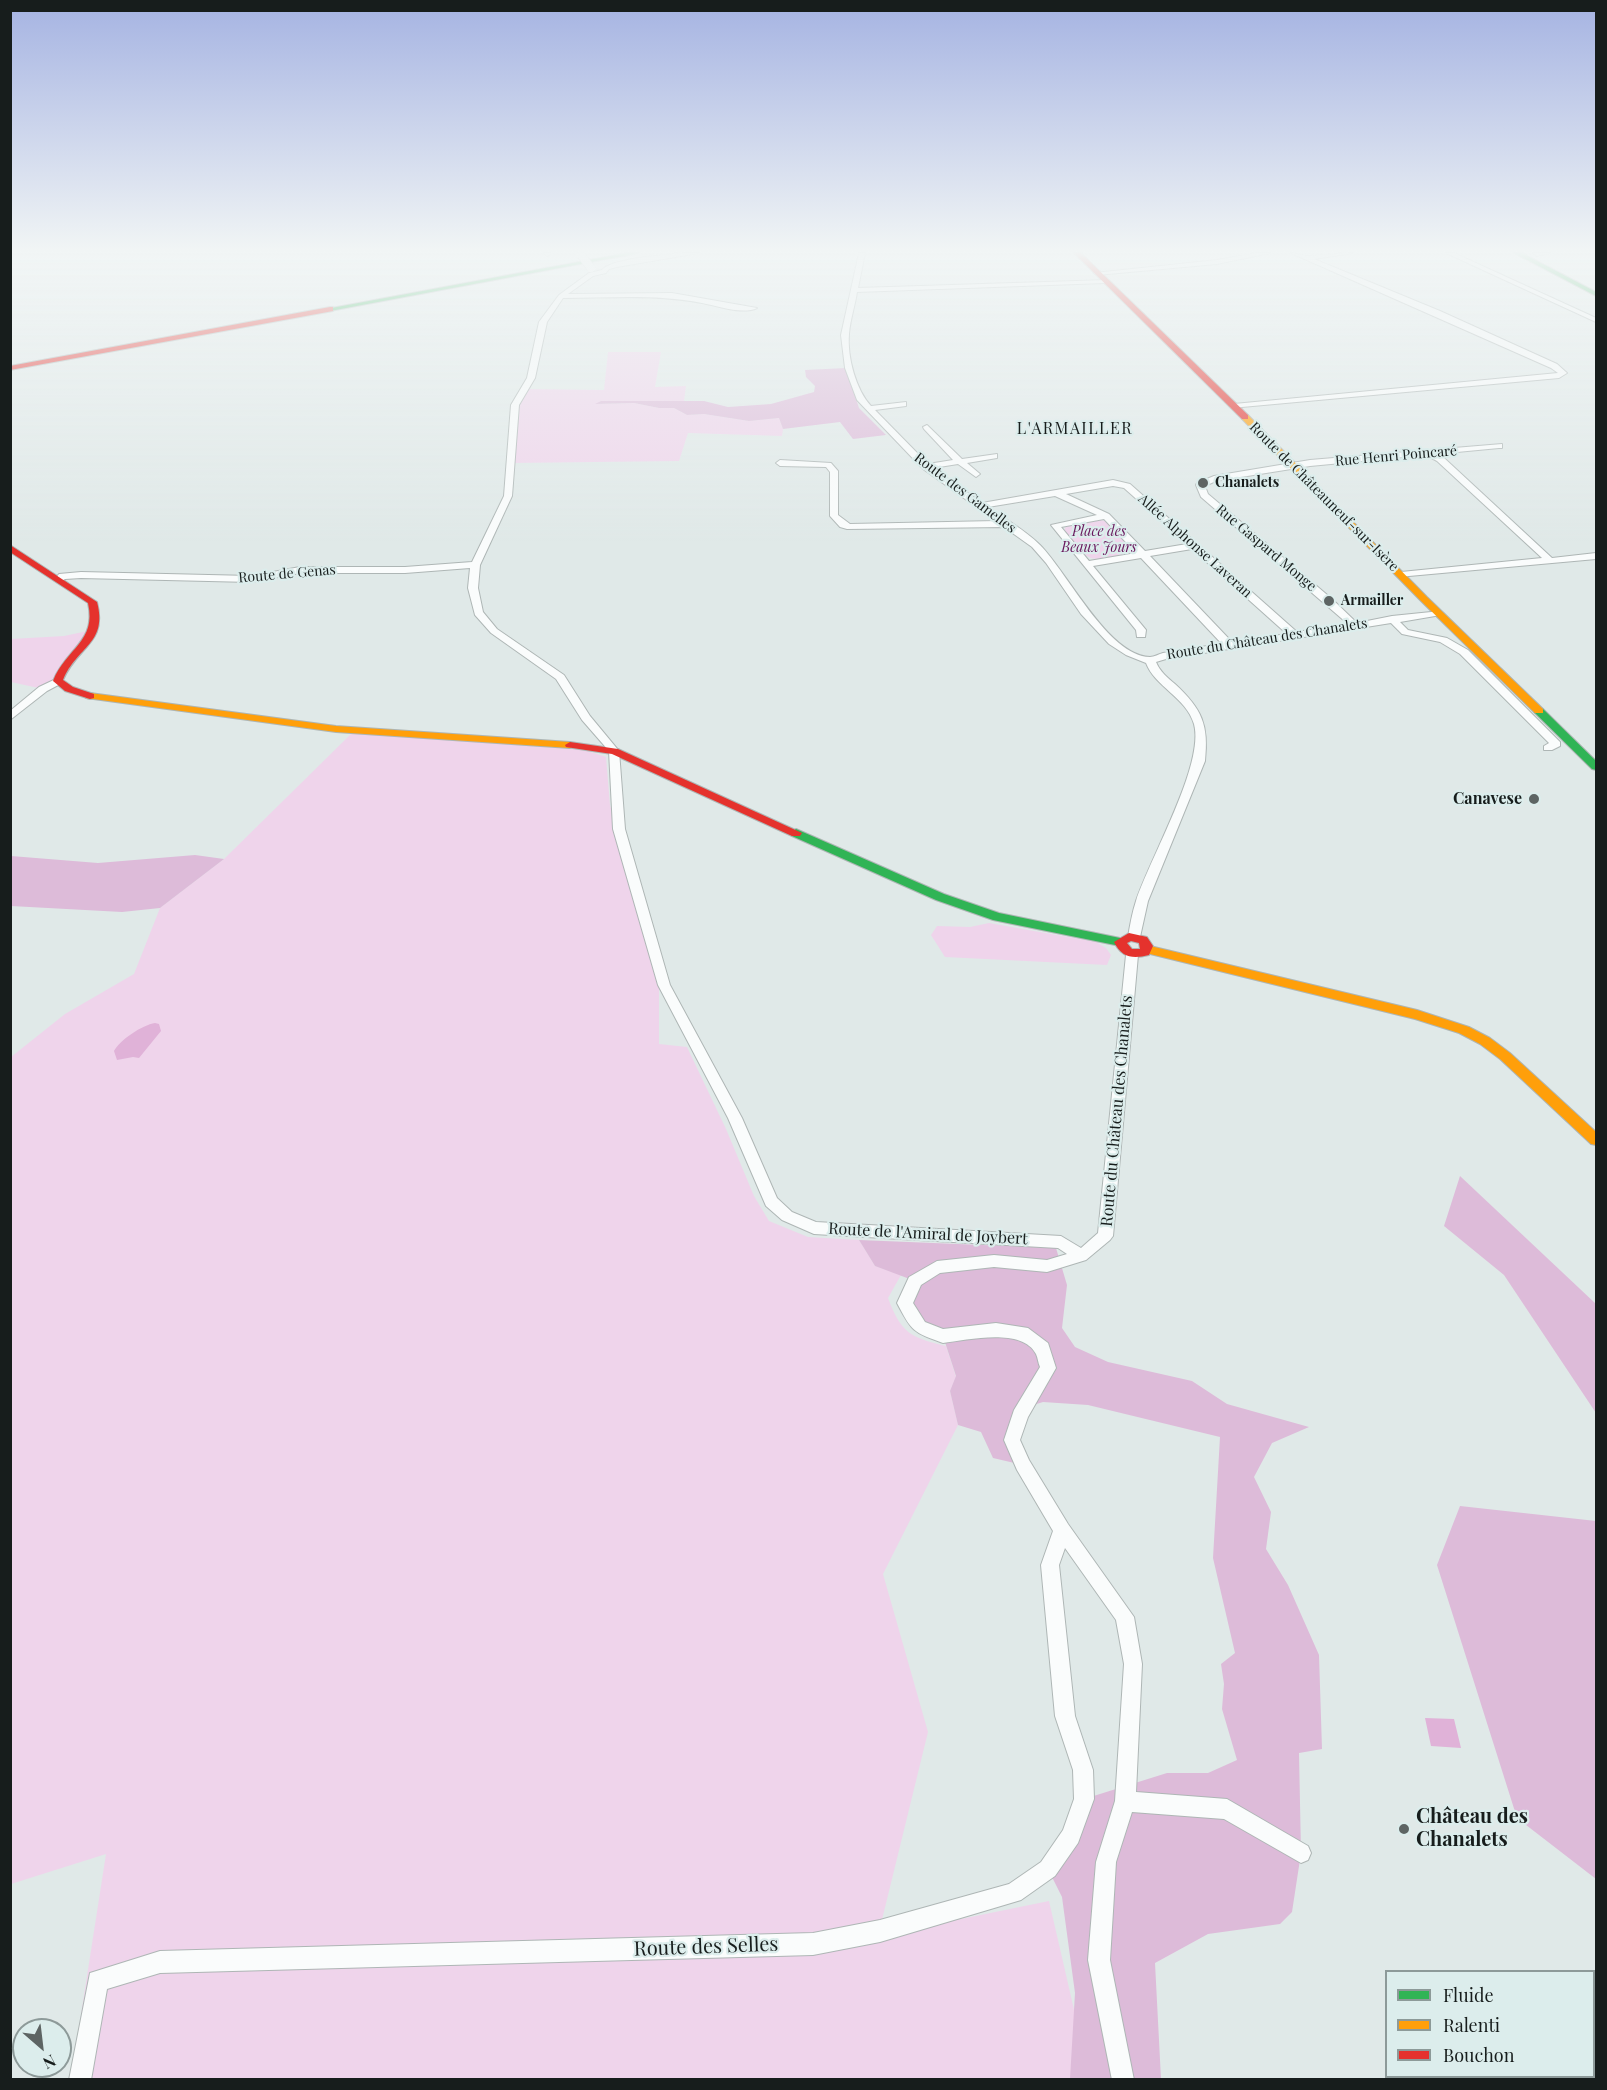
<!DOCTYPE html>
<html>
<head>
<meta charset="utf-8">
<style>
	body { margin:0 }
	#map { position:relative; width:1607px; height:2090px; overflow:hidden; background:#e0e9e8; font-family:"Playfair Display",serif }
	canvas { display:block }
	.frame { position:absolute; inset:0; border:12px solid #171d1c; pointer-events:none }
	.legend { position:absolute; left:1385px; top:1970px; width:210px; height:108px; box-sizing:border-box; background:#dcedec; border:2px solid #8d9a99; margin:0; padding:8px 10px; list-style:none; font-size:18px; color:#171d1c }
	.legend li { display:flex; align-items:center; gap:12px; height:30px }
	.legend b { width:30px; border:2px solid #8d9a99 }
	.north { position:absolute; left:12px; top:2018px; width:60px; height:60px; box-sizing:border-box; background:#dcedec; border:2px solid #8d9a99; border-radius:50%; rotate:152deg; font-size:16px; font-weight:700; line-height:24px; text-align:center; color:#171d1c }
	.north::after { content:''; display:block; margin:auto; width:21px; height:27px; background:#5d6463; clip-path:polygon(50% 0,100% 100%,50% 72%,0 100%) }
</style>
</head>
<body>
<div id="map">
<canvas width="1607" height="2090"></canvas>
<div class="frame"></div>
<ul class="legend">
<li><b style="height:8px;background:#30b455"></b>Fluide</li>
<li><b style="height:8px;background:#ff9f0a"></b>Ralenti</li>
<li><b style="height:8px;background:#e5322d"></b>Bouchon</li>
</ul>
<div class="north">N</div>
</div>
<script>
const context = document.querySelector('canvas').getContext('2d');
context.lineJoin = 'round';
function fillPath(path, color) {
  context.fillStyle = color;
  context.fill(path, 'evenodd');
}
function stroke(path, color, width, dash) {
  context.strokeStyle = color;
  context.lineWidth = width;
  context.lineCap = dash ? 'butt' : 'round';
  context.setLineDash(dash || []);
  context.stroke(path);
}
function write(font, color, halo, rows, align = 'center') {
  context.font = font + ' "Playfair Display",serif';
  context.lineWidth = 4.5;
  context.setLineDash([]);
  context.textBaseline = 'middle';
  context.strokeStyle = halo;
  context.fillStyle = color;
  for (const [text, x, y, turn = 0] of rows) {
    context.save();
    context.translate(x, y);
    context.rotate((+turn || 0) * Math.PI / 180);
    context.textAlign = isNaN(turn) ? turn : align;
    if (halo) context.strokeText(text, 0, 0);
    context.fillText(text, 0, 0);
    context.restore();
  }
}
fillPath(new Path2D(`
	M 608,352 L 661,352 L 655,387 L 686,386 L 684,401 L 601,401 L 597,404 L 634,403 L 659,408 L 674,408 L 687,415 L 704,414 L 749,421 L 779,418 L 783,429 L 782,436 L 688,433 L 679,461 L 510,463 L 515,405 L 524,389 L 604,390 Z
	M 1101,520 L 1108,522 L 1134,550 L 1130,553 C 1086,562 1093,565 1064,531 L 1066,526 Z
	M 97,629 L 58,681 L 43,689 L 11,682 L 11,639 L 64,636 Z
	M 352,733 L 585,750 L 606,757 L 610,805 L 659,981 L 659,1044 L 687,1047 L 726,1129 L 754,1196 L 769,1221 L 808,1237 L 859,1240 L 875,1266 L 901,1275 L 888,1298 C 901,1333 911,1338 946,1346 L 956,1377 L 950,1391 L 958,1425 L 883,1574 L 928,1732 L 878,1936 L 1049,1901 L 1090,2079 L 71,2079 L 106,1854 L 11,1884 L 11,1057 L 65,1014 L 134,974 L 160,908 L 224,859 Z
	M 989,923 L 1096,942 L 1106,948 L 1111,955 L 1107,965 L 945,957 L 931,935 L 937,926 L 970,927 Z`), '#efd4eb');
fillPath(new Path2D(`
	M 846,368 L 859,408 L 886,435 L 853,439 L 840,422 L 783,429 L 779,418 L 749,421 L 704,414 L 687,415 L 674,408 L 659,408 L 634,403 L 595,404 L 601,401 L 704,401 L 728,407 L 771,404 L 814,392 L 815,386 L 806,377 L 805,370 Z
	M 195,855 L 224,859 L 160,908 L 122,912 L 11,906 L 11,856 L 98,863 Z
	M 1460,1176 L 1596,1304 L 1596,1413 L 1504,1275 L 1444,1226 Z
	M 859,1240 L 1056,1248 L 1067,1285 L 1062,1328 L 1075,1347 L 1108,1362 L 1192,1381 L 1227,1404 L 1309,1427 L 1272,1443 L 1254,1477 L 1271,1512 L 1266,1549 L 1288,1585 L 1319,1655 L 1322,1749 L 1299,1753 L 1301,1853 L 1292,1912 L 1280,1924 L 1208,1934 L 1155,1963 L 1161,2079 L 1070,2079 L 1075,1993 L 1062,1897 L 1048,1869 L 1084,1799 L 1167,1773 L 1208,1773 L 1237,1760 L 1222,1709 L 1224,1684 L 1221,1664 L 1235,1653 L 1213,1558 L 1220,1437 L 1088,1405 L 1043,1402 L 1024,1408 L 1012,1440 L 1023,1465 L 993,1458 L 981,1432 L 958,1425 L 950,1391 L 956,1376 L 943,1336 L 919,1327 L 905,1303 L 915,1281 L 875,1266 Z
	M 1460,1506 L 1596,1521 L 1596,1879 L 1517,1818 L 1437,1565 Z`), '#ddbbd9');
fillPath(new Path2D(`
	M 155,1023 L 159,1024 L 161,1031 L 139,1058 L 133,1057 L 117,1060 L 114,1051 C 120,1040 142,1025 155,1023 Z
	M 1425,1718 L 1454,1719 L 1461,1748 L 1431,1746 Z`), '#e0b2d8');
const street = new Path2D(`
	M 544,253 L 550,253 L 550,254 L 547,256 Z
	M 684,253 L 699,253 L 617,267 L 609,269 L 606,273 L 593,276 L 568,294 L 672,293 L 757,308 C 743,315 717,306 702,303 C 656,294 610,298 563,298 L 547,322 L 535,378 L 519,405 L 512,496 L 480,565 L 478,588 L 483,612 L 497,629 L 564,675 L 590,716 L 619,751 L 625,829 L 670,985 L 742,1118 L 777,1198 L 792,1212 L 816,1222 L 1061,1236 L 1081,1248 L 1098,1233 L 1126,955 L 1128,952 L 1136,952 L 1138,955 L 1113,1236 L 1110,1240 L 1086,1260 L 1047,1272 L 994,1267 L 940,1273 L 921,1285 L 913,1303 L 925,1322 L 943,1329 L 996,1323 L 1028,1328 L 1048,1343 L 1056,1368 L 1028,1417 L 1020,1440 L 1029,1460 L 1068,1524 L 1134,1617 L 1142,1664 L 1136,1792 L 1227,1799 L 1308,1846 L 1311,1853 L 1308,1860 L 1301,1863 L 1224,1819 L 1132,1812 L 1116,1862 L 1110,1960 L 1134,2080 L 1112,2080 L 1088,1960 L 1096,1862 L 1115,1801 L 1124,1664 L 1116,1620 L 1065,1548 L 1059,1565 L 1075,1716 L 1093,1770 L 1094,1799 L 1078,1843 L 1055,1876 L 1021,1900 L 880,1942 L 813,1955 L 160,1973 L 107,1989 L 91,2080 L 69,2080 L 90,1973 L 160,1951 L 813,1933 L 880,1920 L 1009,1884 L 1041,1862 L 1063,1830 L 1074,1799 L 1073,1770 L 1055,1716 L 1041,1565 L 1053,1531 L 1017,1470 L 1004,1440 L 1014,1410 L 1040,1367 C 1038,1363 1038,1358 1036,1354 C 1022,1327 967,1340 943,1343 C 913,1332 912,1332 897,1303 L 909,1277 L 937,1261 L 994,1255 L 1047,1260 L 1067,1254 L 1058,1248 L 814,1234 L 782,1220 L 766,1206 L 728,1118 L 658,985 L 613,829 L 609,751 L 582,720 L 556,679 L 491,633 L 475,615 L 468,588 L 470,568 L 405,573 L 300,573 L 251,582 L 81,578 L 65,579 L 60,582 L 55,579 L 59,574 L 81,572 L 251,576 L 300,567 L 405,567 L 472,562 L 504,496 L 511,405 L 527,378 L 539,322 L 559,295 L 589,273 L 602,270 C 612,258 666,255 684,253 Z
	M 859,253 L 865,253 L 858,288 L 1107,280 L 1105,283 L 857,292 C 855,306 850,320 849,334 C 847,357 856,390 871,406 L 906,402 L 906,406 L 875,410 L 928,464 L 953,460 L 924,429 L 923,427 L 927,425 L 962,459 L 997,454 L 997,458 L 967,463 L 980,474 L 976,477 L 958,464 L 933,468 L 982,503 L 1113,480 L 1130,484 L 1297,632 L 1348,624 L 1201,497 L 1196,485 L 1197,483 L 1214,476 L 1310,460 L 1502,444 L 1502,448 L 1499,448 L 1436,454 L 1443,457 L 1552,558 L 1596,553 L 1596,559 L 1398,577 L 1396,575 L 1401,572 L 1542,558 L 1437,461 L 1426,455 L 1310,466 L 1216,481 L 1205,486 L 1208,494 L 1332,599 L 1357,623 L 1392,616 L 1441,611 L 1441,615 L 1400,622 L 1408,630 L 1447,638 L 1468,650 L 1560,742 L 1560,746 L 1552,750 L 1544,750 L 1544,746 L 1549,743 L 1460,654 L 1440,642 L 1402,634 L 1391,623 L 1166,659 L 1156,662 C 1160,672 1168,678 1175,684 C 1202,709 1209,725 1205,761 L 1148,901 L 1140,937 L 1134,941 L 1130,940 L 1128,937 C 1130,925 1132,913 1136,901 C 1150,858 1205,764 1194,724 C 1186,697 1155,687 1146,663 L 1126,655 L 1109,644 L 1081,614 L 1046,563 L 1032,547 L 1004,527 L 847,529 L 840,527 L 830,516 L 830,472 L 826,467 L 780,466 L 776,463 L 780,460 L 831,463 L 838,471 L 838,515 L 850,524 L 996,521 L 923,469 L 857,400 L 845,368 L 841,335 ZM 1113,486 L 1124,488 L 1187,544 L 1145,551 L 1109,514 L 1066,494 ZM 1055,496 L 1097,515 L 1051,525 L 1136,630 L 1137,637 L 1145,637 L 1146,630 L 1093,566 L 1141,558 L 1222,644 C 1203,647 1183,649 1163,653 C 1159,654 1154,657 1150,657 C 1108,656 1068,573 1040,545 C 1025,530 1005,519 988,507 ZM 1104,519 L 1136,553 L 1089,561 L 1061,527 ZM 1192,549 L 1287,634 L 1232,642 L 1150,556 Z
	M 1257,253 L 1270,253 L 1217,264 L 1097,275 L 1094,273 L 1217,260 Z
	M 1291,253 L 1307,256 L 1353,253 L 1314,259 L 1440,311 L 1557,364 L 1567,373 L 1559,378 L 1231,408 L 1230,406 L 1234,404 L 1558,373 L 1551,368 Z
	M 1446,253 L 1454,253 L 1596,318 L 1596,322 Z
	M 1533,253 L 1550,253 L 1536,256 Z
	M 58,678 L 62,679 L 62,683 L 47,691 L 10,720 L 10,711 L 39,687 Z`);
const fast = new Path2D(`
	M 626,253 L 639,253 L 330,311 L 326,309 Z
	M 1514,253 L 1522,253 L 1596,292 L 1596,296 Z
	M 1539,708 L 1543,709 L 1596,761 L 1596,770 L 1592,769 L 1535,713 L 1534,711 Z
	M 796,829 L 944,894 L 999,913 L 1120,938 L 1126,942 L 1120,946 L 993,920 L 936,900 L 792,836 L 790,833 Z`);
const slow = new Path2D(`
	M 1242,415 L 1248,415 L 1427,597 L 1543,709 L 1543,713 L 1535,713 L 1421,601 L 1242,419 Z
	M 90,693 L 336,726 L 570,742 L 575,745 L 570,748 L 336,732 L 86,698 L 86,694 Z
	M 1146,945 L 1417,1010 L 1469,1027 L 1490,1038 L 1510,1053 L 1596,1132 L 1596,1145 L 1591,1144 L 1500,1059 L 1480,1044 L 1459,1033 L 1415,1019 L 1142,952 L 1140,949 Z`);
const jam = new Path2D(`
	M 1074,253 L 1081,253 L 1248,415 L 1248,419 L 1242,419 Z
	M 330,307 L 333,307 L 333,311 L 10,370 L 10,366 Z
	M 10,545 L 97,602 C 108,644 77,646 63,680 L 73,687 L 94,694 L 94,698 L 90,699 L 65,691 L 53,681 C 66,648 97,642 88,603 L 10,552 Z
	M 570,742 L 618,749 L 802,833 L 800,836 L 792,836 L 612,754 L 566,747 L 565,745 Z
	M 1129,933 L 1147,937 L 1153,946 L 1149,955 C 1133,959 1122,958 1114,942 ZM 1131,941 L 1139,943 L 1140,949 L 1132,949 L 1127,943 Z`);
stroke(street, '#aeb6b5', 2);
stroke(fast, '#aeb6b5', 2);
stroke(slow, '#aeb6b5', 2);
stroke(jam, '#aeb6b5', 2);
fillPath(street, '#fafcfc');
fillPath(fast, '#30b455');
fillPath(slow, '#ff9f0a');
fillPath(jam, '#e5322d');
const streetBridge = new Path2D(`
	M 581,255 L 591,268`);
stroke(streetBridge, '#aeb6b5', 9, []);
stroke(streetBridge, '#fafcfc', 8);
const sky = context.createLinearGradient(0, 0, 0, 545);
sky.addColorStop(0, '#a5b3e2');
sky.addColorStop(0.46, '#f1f5f5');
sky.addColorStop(1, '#f1f5f500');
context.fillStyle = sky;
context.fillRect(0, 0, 1607, 545);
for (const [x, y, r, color] of [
	[1203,483,6,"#5d6463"],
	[1329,601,6,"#5d6463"],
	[1534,799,6,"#5d6463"],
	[1404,1829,6,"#5d6463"]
]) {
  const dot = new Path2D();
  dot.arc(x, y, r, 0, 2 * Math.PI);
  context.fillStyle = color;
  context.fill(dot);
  stroke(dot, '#dcedec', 2);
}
write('14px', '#171d1c', '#dcedec', [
	["Rue Henri Poincaré",1396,456,-5],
	["Route des Gamelles",965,493,37],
	["Route de Châteauneuf-sur-Isère",1324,497,45],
	["Allée Alphonse Laveran",1195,546,42],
	["Rue Gaspard Monge",1266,548,40],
	["Route de Genas",287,574,-5],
	["Route du Château des Chanalets",1267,639,-9]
]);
write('bold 14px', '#171d1c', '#dcedec', [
	["Chanalets",1215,483],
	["Armailler",1341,601]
], 'left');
write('italic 14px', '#68165c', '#dcedec', [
	["Place des",1099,532],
	["Beaux Jours",1099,548]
]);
context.letterSpacing = '1.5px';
write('16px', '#171d1c', '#dcedec', [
	["L'ARMAILLER",1075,429]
]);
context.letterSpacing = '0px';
write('bold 16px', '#171d1c', '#dcedec', [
	["Canavese",1522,799]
], 'right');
write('16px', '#171d1c', '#dcedec', [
	["Route du Château des Chanalets",1117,1111,-85],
	["Route de l'Amiral de Joybert",928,1234,3]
]);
write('bold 20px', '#171d1c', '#dcedec', [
	["Château des",1416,1817],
	["Chanalets",1416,1840]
], 'left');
write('20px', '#171d1c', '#dcedec', [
	["Route des Selles",706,1947,-2]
]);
</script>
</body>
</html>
